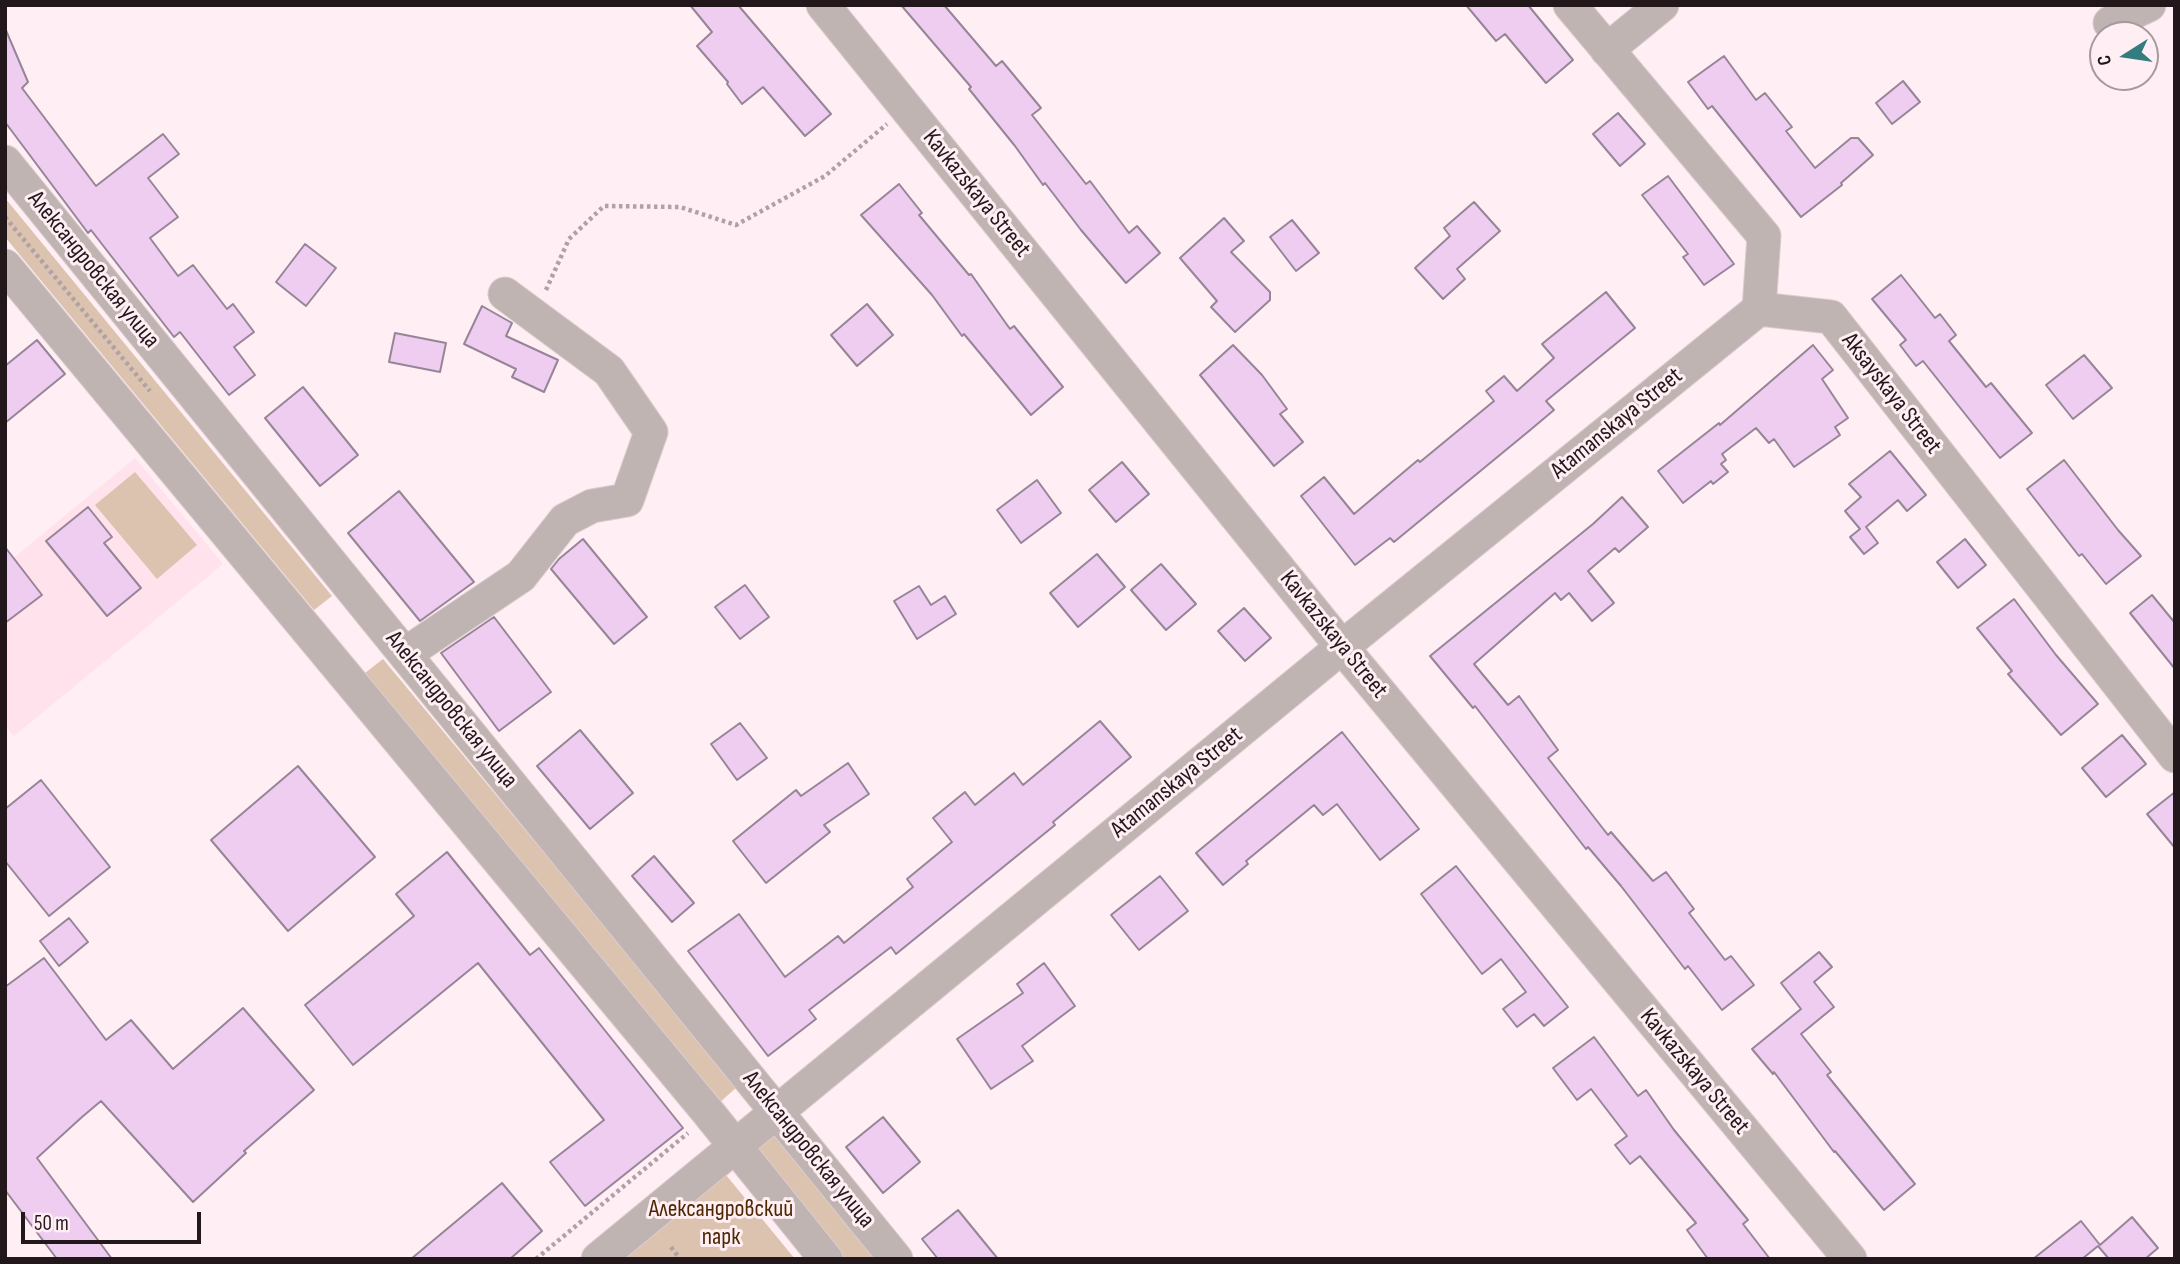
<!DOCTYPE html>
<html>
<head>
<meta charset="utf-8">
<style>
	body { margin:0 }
	#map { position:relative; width:2180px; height:1264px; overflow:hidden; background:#ffeef3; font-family:"Sofia Sans Condensed",sans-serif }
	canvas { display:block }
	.frame { position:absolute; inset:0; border:7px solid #22181b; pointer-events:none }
	.north { position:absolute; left:2089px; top:21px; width:70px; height:70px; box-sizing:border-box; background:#ffeef3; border:2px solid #a7989d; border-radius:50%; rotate:258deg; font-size:19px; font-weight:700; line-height:28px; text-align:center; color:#22181b }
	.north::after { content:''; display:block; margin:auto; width:24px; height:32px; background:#347d7f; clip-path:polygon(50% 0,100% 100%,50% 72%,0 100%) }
	.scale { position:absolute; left:21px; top:1212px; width:180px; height:32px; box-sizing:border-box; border:4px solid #22181b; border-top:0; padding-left:9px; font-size:21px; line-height:24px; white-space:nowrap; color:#22181b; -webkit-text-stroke:5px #ffeef3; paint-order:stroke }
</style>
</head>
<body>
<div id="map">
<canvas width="2180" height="1264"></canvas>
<div class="frame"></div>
<div class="north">С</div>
<div class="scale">50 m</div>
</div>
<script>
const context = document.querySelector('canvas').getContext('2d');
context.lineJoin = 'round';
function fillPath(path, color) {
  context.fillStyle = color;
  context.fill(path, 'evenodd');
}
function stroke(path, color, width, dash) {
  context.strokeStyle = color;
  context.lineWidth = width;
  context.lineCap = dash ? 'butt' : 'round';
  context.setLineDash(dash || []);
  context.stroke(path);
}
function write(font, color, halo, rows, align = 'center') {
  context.font = font + ' "Sofia Sans Condensed",sans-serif';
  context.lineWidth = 6;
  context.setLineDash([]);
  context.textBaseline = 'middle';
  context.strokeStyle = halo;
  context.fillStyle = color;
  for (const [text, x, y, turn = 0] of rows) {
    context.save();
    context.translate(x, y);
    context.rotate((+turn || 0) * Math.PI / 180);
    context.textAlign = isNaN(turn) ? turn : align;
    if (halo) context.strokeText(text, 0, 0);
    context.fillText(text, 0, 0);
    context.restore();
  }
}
fillPath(new Path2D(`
	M 135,458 L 223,564 L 14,736 L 5,726 L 5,565 Z`), '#ffe2eb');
fillPath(new Path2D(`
	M 5,198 L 332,596 L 314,610 L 5,237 Z
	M 135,472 L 197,545 L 157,579 L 95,505 Z
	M 383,659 L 738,1086 L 718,1104 L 365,673 Z
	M 776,1133 L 877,1259 L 842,1259 L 755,1149 Z
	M 726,1175 L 795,1259 L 625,1259 Z`), '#dcc3af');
const building = new Path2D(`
	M 690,5 L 738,5 L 831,114 L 805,136 L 763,87 L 742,104 L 727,84 L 728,82 L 697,46 L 712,32 Z
	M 901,5 L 944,5 L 996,66 L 1002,61 L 1041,108 L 1032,115 L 1086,184 L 1090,181 L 1129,233 L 1137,226 L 1160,253 L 1126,283 L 1081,230 L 1045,183 L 1043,185 L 1015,146 L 969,89 L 971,87 Z
	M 1466,5 L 1528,5 L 1573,60 L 1546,83 L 1505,34 L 1496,41 Z
	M 5,28 L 28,82 L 22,88 L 96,186 L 163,134 L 179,154 L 148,178 L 178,217 L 150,238 L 178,276 L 193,265 L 227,309 L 233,304 L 254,332 L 234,347 L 255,375 L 229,395 L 180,332 L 174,337 L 91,230 L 88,233 L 5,122 Z
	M 1724,56 L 1756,100 L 1765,93 L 1792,127 L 1786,131 L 1815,168 L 1851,138 L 1858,138 L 1873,155 L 1841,183 L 1842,185 L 1801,217 L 1712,106 L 1708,109 L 1688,82 Z
	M 1903,81 L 1920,102 L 1892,124 L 1876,103 Z
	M 1618,113 L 1645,144 L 1620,166 L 1593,134 Z
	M 1668,176 L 1734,264 L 1704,285 L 1683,257 L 1688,254 L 1642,195 Z
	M 899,184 L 922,213 L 919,215 L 969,275 L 971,274 L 1010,329 L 1014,326 L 1063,387 L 1031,415 L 964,334 L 962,336 L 932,295 L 861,215 Z
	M 1474,202 L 1500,231 L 1457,269 L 1465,279 L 1443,299 L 1415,268 L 1450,236 L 1444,228 Z
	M 1224,218 L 1244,241 L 1231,252 L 1270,292 L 1270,300 L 1235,332 L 1211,307 L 1217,301 L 1180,258 Z
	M 1292,220 L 1319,253 L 1296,271 L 1270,237 Z
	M 305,244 L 336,268 L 306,306 L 276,282 Z
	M 1901,275 L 1935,318 L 1940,314 L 1956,335 L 1949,341 L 1986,387 L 1991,383 L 2032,433 L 2000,458 L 1923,361 L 1916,366 L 1900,345 L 1906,340 L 1872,299 Z
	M 1606,292 L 1635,328 L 1546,401 L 1554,410 L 1529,431 L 1394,542 L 1390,538 L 1355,565 L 1301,496 L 1324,477 L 1354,514 L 1418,460 L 1420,462 L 1494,401 L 1486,391 L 1504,376 L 1517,391 L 1554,358 L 1542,344 Z
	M 867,304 L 893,335 L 857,366 L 831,335 Z
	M 482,306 L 512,323 L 506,336 L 558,360 L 544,392 L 512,377 L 516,369 L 464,344 Z
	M 395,333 L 446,343 L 440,372 L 389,362 Z
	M 37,340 L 65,374 L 5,423 L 5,366 Z
	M 1233,345 L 1262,375 L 1287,409 L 1280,414 L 1303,442 L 1274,466 L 1200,375 Z
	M 1813,345 L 1833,370 L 1822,379 L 1848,418 L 1835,427 L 1840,435 L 1794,467 L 1774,439 L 1769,443 L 1756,428 L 1722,454 L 1726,460 L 1721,464 L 1728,472 L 1713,484 L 1711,481 L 1683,503 L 1658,471 L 1719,423 L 1720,425 Z
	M 2084,355 L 2112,388 L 2073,419 L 2046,385 Z
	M 303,387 L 358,455 L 320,486 L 265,418 Z
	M 1890,451 L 1926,495 L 1907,511 L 1898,500 L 1866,527 L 1878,543 L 1864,554 L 1850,537 L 1860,529 L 1845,511 L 1861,497 L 1849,484 Z
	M 2064,460 L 2118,530 L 2141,556 L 2106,584 L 2082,554 L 2079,556 L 2027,489 Z
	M 1122,462 L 1149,494 L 1116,522 L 1089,490 Z
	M 1037,480 L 1061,513 L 1021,543 L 997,510 Z
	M 399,491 L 474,582 L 420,621 L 348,533 Z
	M 1622,497 L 1648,527 L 1619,552 L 1615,548 L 1588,571 L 1614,603 L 1592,621 L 1569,593 L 1561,600 L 1555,593 L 1474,664 L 1508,705 L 1519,696 L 1558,750 L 1548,758 L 1608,835 L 1611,832 L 1653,881 L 1666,872 L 1694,909 L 1689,913 L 1725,960 L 1731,956 L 1754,985 L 1722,1010 L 1688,966 L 1685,969 L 1621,886 L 1588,847 L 1586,849 L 1475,706 L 1473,708 L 1430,656 L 1593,524 Z
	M 88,507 L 112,537 L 104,543 L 141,588 L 107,616 L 46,541 Z
	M 583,539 L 647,617 L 614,644 L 551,569 L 559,559 Z
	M 1965,539 L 1986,565 L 1958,588 L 1937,562 Z
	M 5,547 L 42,595 L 5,623 Z
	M 1097,554 L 1125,587 L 1078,627 L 1050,593 Z
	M 1161,564 L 1196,604 L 1166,630 L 1131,590 Z
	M 745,585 L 769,617 L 740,639 L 715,607 Z
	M 919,586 L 931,605 L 945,596 L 956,614 L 917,639 L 894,601 Z
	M 2152,595 L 2175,623 L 2175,669 L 2130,613 Z
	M 2014,599 L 2056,655 L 2098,704 L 2061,735 L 2008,674 L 2012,671 L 1977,628 Z
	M 1244,608 L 1271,638 L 1245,661 L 1218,631 Z
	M 494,617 L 551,692 L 499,731 L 441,653 Z
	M 1100,721 L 1131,757 L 1053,822 L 1055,825 L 896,954 L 891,947 L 809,1010 L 816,1019 L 768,1056 L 688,951 L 739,914 L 785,977 L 838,936 L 844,943 L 913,887 L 907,879 L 952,842 L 933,818 L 965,792 L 975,805 L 1014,773 L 1023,785 Z
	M 740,723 L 767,758 L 737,780 L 711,744 Z
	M 580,730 L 633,793 L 590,829 L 537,766 Z
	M 1342,732 L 1419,829 L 1380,860 L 1337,804 L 1323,815 L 1314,805 L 1246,861 L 1248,864 L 1223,885 L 1196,853 Z
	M 2122,735 L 2146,764 L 2106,797 L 2082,768 Z
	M 848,763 L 869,794 L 824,825 L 830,832 L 766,883 L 733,841 L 796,790 L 801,796 Z
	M 298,766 L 375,857 L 288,931 L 211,840 Z
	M 41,780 L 110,867 L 49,916 L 5,861 L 5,809 Z
	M 2175,792 L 2175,848 L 2147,814 Z
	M 447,852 L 530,955 L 539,948 L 683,1128 L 585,1206 L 550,1162 L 604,1120 L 478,963 L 353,1065 L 305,1005 L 414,916 L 396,894 Z
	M 654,856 L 694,903 L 672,922 L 632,876 Z
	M 1456,866 L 1568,1007 L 1544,1026 L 1534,1014 L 1517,1027 L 1503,1009 L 1526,992 L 1501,959 L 1482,974 L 1421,894 Z
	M 1160,876 L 1188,911 L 1139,950 L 1111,915 Z
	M 69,918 L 88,942 L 59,966 L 40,941 Z
	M 1819,952 L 1832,967 L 1814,982 L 1834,1007 L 1801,1034 L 1831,1072 L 1827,1075 L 1915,1184 L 1884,1210 L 1835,1151 L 1834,1152 L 1774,1072 L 1773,1074 L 1752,1049 L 1801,1009 L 1781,983 Z
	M 44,958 L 106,1040 L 131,1020 L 173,1069 L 243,1008 L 314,1090 L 244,1151 L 246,1153 L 193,1202 L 101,1101 L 82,1117 L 37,1158 L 112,1259 L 57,1259 L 5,1190 L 5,987 Z
	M 1044,963 L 1075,1006 L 1022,1046 L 1033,1061 L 991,1089 L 957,1039 L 1023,993 L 1017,984 Z
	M 1594,1037 L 1638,1096 L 1646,1090 L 1674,1130 L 1748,1220 L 1743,1224 L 1770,1259 L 1708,1259 L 1687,1230 L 1696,1223 L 1640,1156 L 1630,1164 L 1615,1145 L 1627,1136 L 1591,1089 L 1577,1100 L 1553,1068 Z
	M 883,1117 L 920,1162 L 883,1193 L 846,1147 Z
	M 502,1183 L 542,1231 L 510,1259 L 411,1259 Z
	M 958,1210 L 998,1259 L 938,1259 L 922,1239 Z
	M 2132,1217 L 2158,1248 L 2145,1259 L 2109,1259 L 2098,1246 L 2082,1259 L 2033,1259 L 2081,1221 L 2100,1245 Z`);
fillPath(building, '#efcdf1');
stroke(building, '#968597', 2);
const minor = new Path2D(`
	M 823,5 L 1342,647 L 1850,1259
	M 1570,5 L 1764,236 L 1759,309 L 1831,317 L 2175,756
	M 2110,23 L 2149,5
	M 1607,50 L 1662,5
	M 5,162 L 896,1259
	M 5,266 L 707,1111 L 826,1259
	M 405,654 L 521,576 L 565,520 L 592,506 L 627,500 L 651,432 L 609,371 L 505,294
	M 598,1259 L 1342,647 L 1759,309`);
stroke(minor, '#dcccd0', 35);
stroke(new Path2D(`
	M 5,217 L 150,391
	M 546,290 L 569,239 L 604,206 L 680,207 L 736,225 L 825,176 L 887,124
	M 671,1247 L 680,1259
	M 536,1259 L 688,1133`), '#b0a1a6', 4.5, [3.5, 3.5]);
stroke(minor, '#c0b4b2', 33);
write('24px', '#22181b', '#ffeef3', [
	["Kavkazskaya Street",976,194,51],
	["Александровская улица",93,270,51],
	["Aksayskaya Street",1891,394,52],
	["Atamanskaya Street",1617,424,-39],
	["Kavkazskaya Street",1333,635,51],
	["Александровская улица",451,710,51],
	["Atamanskaya Street",1177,783,-39],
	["Kavkazskaya Street",1694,1072,50],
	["Александровская улица",808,1150,51]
]);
write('24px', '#4c2701', '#ffeef3', [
	["Александровский",721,1210],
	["парк",721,1238]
]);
</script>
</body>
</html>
